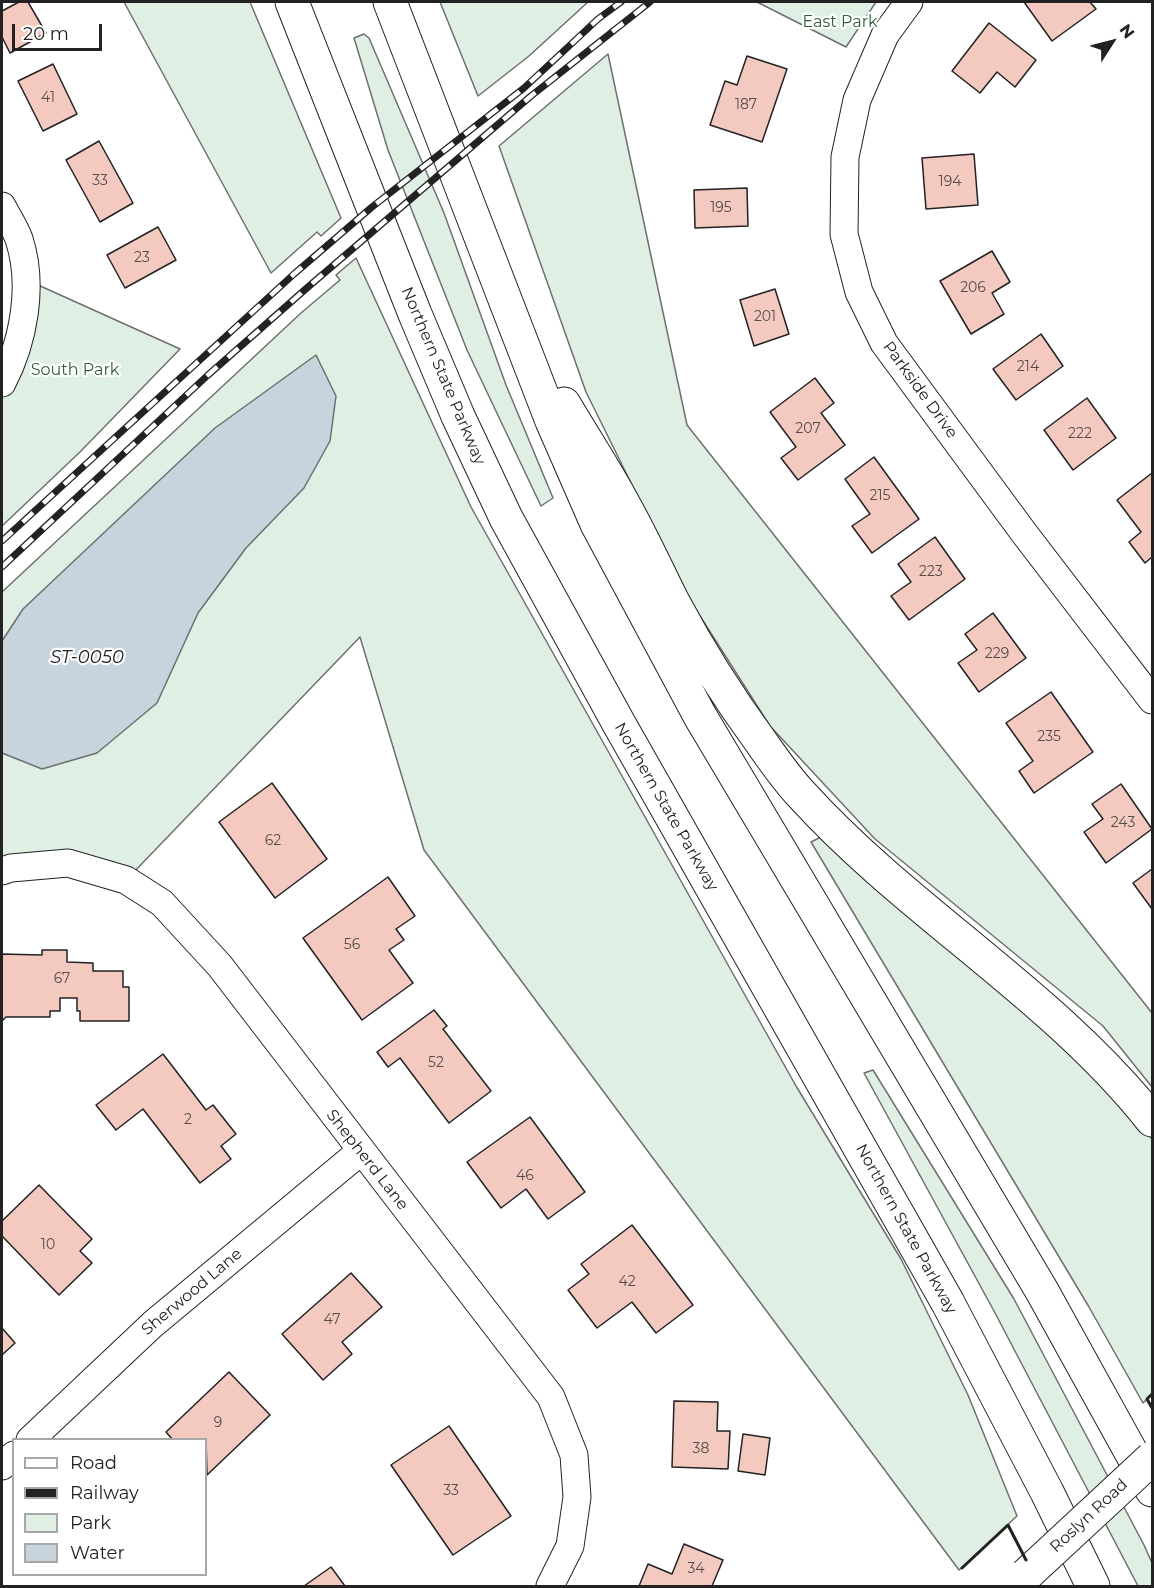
<!DOCTYPE html>
<html>
<head>
<meta charset="utf-8">
<style>
	body { margin:0 }
	#map { position:relative; width:1154px; height:1588px; overflow:hidden; background:#fff; font-family:Montserrat,sans-serif }
	canvas { display:block }
	.frame { position:absolute; inset:0; border:3px solid #222; pointer-events:none }
	.legend { position:absolute; left:12px; top:1438px; width:195px; height:138px; box-sizing:border-box; background:#fff; border:2px solid #a7a7a7; margin:0; padding:8px 10px; list-style:none; font-size:18px; color:#222 }
	.legend li { display:flex; align-items:center; gap:12px; height:30px }
	.legend b { width:30px; border:2px solid #a7a7a7 }
	.north { position:absolute; left:1082px; top:12px; width:60px; height:60px; -webkit-text-stroke:4px #fff; paint-order:stroke; rotate:54deg; font-size:16px; font-weight:700; line-height:24px; text-align:center; color:#222 }
	.north::after { content:''; display:block; margin:auto; width:21px; height:27px; background:#222; clip-path:polygon(50% 0,100% 100%,50% 72%,0 100%) }
	.scale { position:absolute; left:12px; top:24px; width:90px; height:27px; box-sizing:border-box; border:3px solid #222; border-top:0; padding-left:8px; font-size:18px; line-height:21px; white-space:nowrap; color:#222; -webkit-text-stroke:4px #fff; paint-order:stroke }
</style>
</head>
<body>
<div id="map">
<canvas width="1154" height="1588"></canvas>
<div class="frame"></div>
<ul class="legend">
<li><b style="height:8px;background:#fff"></b>Road</li>
<li><b style="height:8px;background:#222"></b>Railway</li>
<li><b style="height:16px;background:#e0efe3"></b>Park</li>
<li><b style="height:16px;background:#c7d3dd"></b>Water</li>
</ul>
<div class="north">N</div>
<div class="scale">20 m</div>
</div>
<script>
const context = document.querySelector('canvas').getContext('2d');
context.lineJoin = 'round';
function fillPath(path, color) {
  context.fillStyle = color;
  context.fill(path, 'evenodd');
}
function stroke(path, color, width, dash) {
  context.strokeStyle = color;
  context.lineWidth = width;
  context.lineCap = dash ? 'butt' : 'round';
  context.setLineDash(dash || []);
  context.stroke(path);
}
function write(font, color, halo, rows, align = 'center') {
  context.font = font + ' Montserrat,sans-serif';
  context.lineWidth = 4.5;
  context.setLineDash([]);
  context.textBaseline = 'middle';
  context.strokeStyle = halo;
  context.fillStyle = color;
  for (const [text, x, y, turn = 0] of rows) {
    context.save();
    context.translate(x, y);
    context.rotate((+turn || 0) * Math.PI / 180);
    context.textAlign = isNaN(turn) ? turn : align;
    if (halo) context.strokeText(text, 0, 0);
    context.fillText(text, 0, 0);
    context.restore();
  }
}
const green = new Path2D(`
	M 124,2 L 250,2 L 341,218 L 321,236 L 317,232 L 271,273 Z
	M 440,2 L 588,2 L 529,56 L 478,96 Z
	M 757,2 L 876,2 L 846,47 Z
	M 364,34 L 369,38 L 444,213 L 506,385 L 553,498 L 541,506 L 467,350 L 388,150 L 354,38 Z
	M 608,54 L 687,425 L 1152,1013 L 1152,1087 L 1103,1026 L 875,839 L 770,726 L 686,594 L 586,392 L 499,146 Z
	M 356,258 L 471,507 L 796,1086 L 901,1259 L 968,1395 L 1017,1516 L 959,1570 L 424,850 L 360,637 L 130,876 L 2,867 L 2,592 L 301,313 L 340,280 L 336,275 Z
	M 27,280 L 180,349 L 80,452 L 2,526 L 2,383 Z
	M 827,834 L 994,979 L 1129,1109 L 1152,1139 L 1152,1394 L 1143,1403 L 1089,1307 L 811,842 Z
	M 873,1070 L 1014,1299 L 1144,1545 L 1152,1563 L 1152,1586 L 1138,1586 L 994,1311 L 864,1073 Z`);
fillPath(green, '#e0efe3');
stroke(green, '#6f6f6f', 1.5);
const water = new Path2D(`
	M 316,355 L 336,396 L 330,441 L 304,488 L 246,548 L 198,613 L 157,703 L 97,753 L 42,769 L 2,753 L 2,641 L 23,609 L 215,428 Z`);
fillPath(water, '#c7d3dd');
stroke(water, '#6f6f6f', 1.5);
const building = new Path2D(`
	M 19,2 L 28,2 L 46,33 L 10,53 L 2,37 L 2,11 Z
	M 1024,2 L 1090,2 L 1096,9 L 1052,41 Z
	M 989,23 L 1036,60 L 1015,87 L 997,72 L 980,93 L 952,71 Z
	M 747,56 L 787,69 L 762,142 L 710,125 L 725,81 L 737,85 Z
	M 53,64 L 77,114 L 43,131 L 18,81 Z
	M 99,141 L 133,203 L 100,222 L 66,160 Z
	M 974,154 L 978,205 L 926,209 L 922,158 Z
	M 747,188 L 748,226 L 695,228 L 694,190 Z
	M 158,227 L 176,260 L 125,288 L 107,255 Z
	M 992,251 L 1010,282 L 992,293 L 1004,314 L 971,334 L 940,281 Z
	M 775,289 L 789,334 L 754,346 L 740,300 Z
	M 1041,334 L 1063,366 L 1016,400 L 993,369 Z
	M 815,378 L 834,403 L 821,413 L 845,445 L 798,480 L 781,458 L 796,447 L 770,412 Z
	M 1087,398 L 1116,438 L 1073,470 L 1044,430 Z
	M 874,457 L 919,519 L 872,553 L 852,526 L 870,514 L 845,479 Z
	M 1152,473 L 1152,557 L 1145,563 L 1129,542 L 1141,532 L 1117,500 Z
	M 935,537 L 965,579 L 909,620 L 891,596 L 911,582 L 898,564 Z
	M 993,613 L 1026,658 L 979,692 L 958,663 L 977,650 L 965,634 Z
	M 1051,692 L 1093,752 L 1034,793 L 1019,771 L 1033,761 L 1006,723 Z
	M 272,783 L 327,859 L 275,898 L 219,822 Z
	M 1121,784 L 1152,829 L 1106,863 L 1084,832 L 1103,819 L 1092,804 Z
	M 1152,869 L 1152,909 L 1133,883 Z
	M 388,877 L 415,916 L 396,929 L 404,940 L 389,950 L 413,983 L 362,1020 L 303,938 Z
	M 42,950 L 67,950 L 67,962 L 93,963 L 93,971 L 123,971 L 123,987 L 129,987 L 129,1021 L 80,1021 L 80,1011 L 77,1011 L 77,998 L 60,998 L 60,1011 L 50,1011 L 50,1017 L 6,1017 L 2,1021 L 2,954 L 42,955 Z
	M 434,1010 L 447,1026 L 443,1029 L 491,1091 L 449,1123 L 400,1058 L 388,1067 L 377,1052 Z
	M 163,1054 L 206,1110 L 213,1105 L 236,1134 L 221,1146 L 231,1159 L 200,1183 L 143,1109 L 116,1130 L 96,1105 Z
	M 530,1117 L 585,1192 L 548,1219 L 526,1189 L 501,1208 L 467,1162 Z
	M 39,1185 L 92,1239 L 80,1251 L 92,1263 L 59,1295 L 2,1236 L 2,1221 Z
	M 632,1225 L 693,1305 L 656,1333 L 632,1302 L 597,1328 L 568,1290 L 589,1274 L 581,1264 Z
	M 351,1273 L 382,1307 L 342,1342 L 352,1354 L 323,1380 L 282,1334 Z
	M 2,1328 L 15,1343 L 2,1355 Z
	M 229,1372 L 270,1415 L 207,1475 L 206,1440 L 173,1440 L 166,1432 Z
	M 674,1401 L 718,1402 L 717,1431 L 730,1431 L 728,1469 L 672,1467 Z
	M 449,1426 L 511,1516 L 453,1555 L 391,1465 Z
	M 743,1434 L 770,1438 L 765,1475 L 738,1471 Z
	M 684,1544 L 723,1560 L 712,1586 L 639,1586 L 648,1564 L 672,1574 Z
	M 331,1567 L 345,1586 L 304,1586 Z`);
fillPath(building, '#f3c9c0');
stroke(building, '#222', 1.5);
const street = new Path2D(`
	M 909,2 L 885,35 L 857,100 L 845,157 L 844,234 L 859,292 L 884,343 L 1024,533 L 1152,700
	M 2,206 C 7,216 15,228 19,239 C 34,285 24,341 2,383
	M 2,871 L 11,868 L 68,863 L 126,880 L 162,903 L 220,966 L 551,1397 L 574,1455 L 577,1497 L 570,1546 L 550,1586
	M 30,1440 L 153,1324 L 361,1151
	M 2,1466 L 14,1455`);
const highway = new Path2D(`
	M 292,2 L 415,314 L 458,416 L 506,518 L 618,722 L 948,1303 L 1047,1492 L 1093,1586
	M 390,2 L 552,421 L 597,524 L 700,716 L 1042,1291 L 1152,1490
	M 564,404 C 584,438 606,471 624,505 C 642,537 657,570 673,602 C 699,651 728,697 761,742 C 773,759 786,778 801,794 C 909,913 1052,994 1152,1120`);
stroke(street, '#222', 29);
stroke(highway, '#222', 35);
stroke(street, '#fff', 27);
stroke(highway, '#fff', 33);
const rail = new Path2D(`
	M 2,541 L 294,274 L 372,207 L 524,88 L 598,19 L 621,2
	M 2,567 L 208,375 L 308,287 L 531,96 L 650,2`);
stroke(rail, '#222', 7);
stroke(rail, '#fff', 4.5, [14]);
const secondaryBridge = new Path2D(`
	M 1026,1575 L 1152,1458`);
stroke(secondaryBridge, '#222', 35, []);
stroke(secondaryBridge, '#fff', 33);
stroke(new Path2D(`
	M 1152,1394 L 1147,1399 L 1152,1408
	M 962,1568 L 1008,1525 L 1026,1560`), '#222', 3);
write('14px', '#564c4a', null, [
	["41",48,98],
	["187",746,105],
	["33",100,181],
	["194",950,182],
	["195",721,208],
	["23",142,258],
	["206",973,288],
	["201",765,317],
	["214",1028,367],
	["207",808,429],
	["222",1080,434],
	["215",880,496],
	["223",931,572],
	["229",997,654],
	["235",1049,737],
	["243",1123,823],
	["62",273,841],
	["56",352,945],
	["67",62,979],
	["52",436,1063],
	["2",188,1120],
	["46",525,1176],
	["10",48,1245],
	["42",627,1282],
	["47",332,1320],
	["9",218,1423],
	["38",701,1449],
	["33",451,1491],
	["34",696,1569]
]);
write('16px', '#2f5e38', '#fff', [
	["East Park",840,22],
	["South Park",75,370]
]);
write('16px', '#222', '#fff', [
	["Northern State Parkway",443,376,67],
	["Parkside Drive",920,390,54],
	["Northern State Parkway",666,807,60],
	["Shepherd Lane",367,1160,52],
	["Northern State Parkway",906,1229,61],
	["Sherwood Lane",192,1292,-40],
	["Roslyn Road",1089,1516,-43]
]);
write('italic 18px', '#222', '#fff', [
	["ST-0050",87,658]
]);
</script>
</body>
</html>
